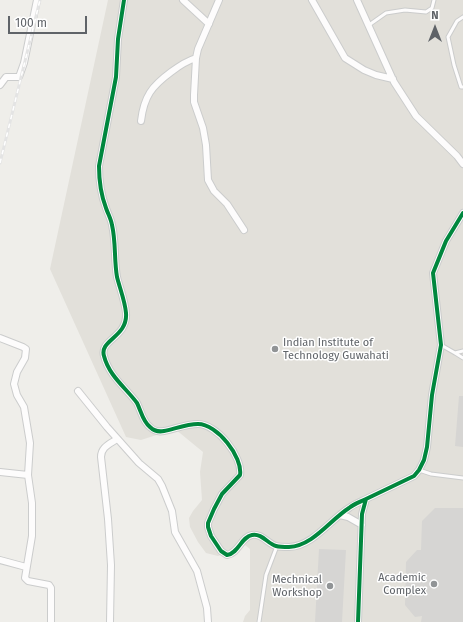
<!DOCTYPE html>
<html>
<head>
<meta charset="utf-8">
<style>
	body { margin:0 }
	#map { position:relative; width:463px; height:622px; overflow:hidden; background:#efeeea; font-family:"Fira Sans",sans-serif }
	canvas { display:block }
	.north { position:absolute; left:415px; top:8px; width:40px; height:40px; -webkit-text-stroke:3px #fff; paint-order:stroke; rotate:0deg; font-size:11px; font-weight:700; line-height:16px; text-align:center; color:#5f6368 }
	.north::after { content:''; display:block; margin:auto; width:14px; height:18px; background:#5f6368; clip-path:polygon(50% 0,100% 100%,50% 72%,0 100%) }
	.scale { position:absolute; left:8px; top:16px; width:79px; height:18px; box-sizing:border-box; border:2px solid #5f6368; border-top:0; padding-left:5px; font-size:12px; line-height:14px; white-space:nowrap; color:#5f6368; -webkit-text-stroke:3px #fff; paint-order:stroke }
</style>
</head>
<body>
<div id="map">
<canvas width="463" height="622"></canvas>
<div class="north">N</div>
<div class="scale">100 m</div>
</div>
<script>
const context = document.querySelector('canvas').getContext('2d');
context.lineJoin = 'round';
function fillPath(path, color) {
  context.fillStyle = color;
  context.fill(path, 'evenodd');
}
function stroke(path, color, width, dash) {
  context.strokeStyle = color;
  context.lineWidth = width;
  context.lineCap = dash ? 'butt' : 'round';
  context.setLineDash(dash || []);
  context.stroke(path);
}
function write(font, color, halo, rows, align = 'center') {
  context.font = font + ' "Fira Sans",sans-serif';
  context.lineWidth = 3;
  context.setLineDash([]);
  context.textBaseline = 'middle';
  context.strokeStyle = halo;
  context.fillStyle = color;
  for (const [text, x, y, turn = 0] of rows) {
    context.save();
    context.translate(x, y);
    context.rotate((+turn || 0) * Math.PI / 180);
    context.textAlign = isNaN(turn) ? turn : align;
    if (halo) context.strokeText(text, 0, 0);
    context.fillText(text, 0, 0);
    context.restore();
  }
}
fillPath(new Path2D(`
	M 108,0 L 463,0 L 463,622 L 243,622 L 245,616 L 250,610 L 250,549 L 245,545 L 238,544 L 228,553 L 218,556 L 206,553 L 198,542 L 190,527 L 189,518 L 193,511 L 202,500 L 200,472 L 203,452 L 175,429 L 141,440 L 126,437 L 50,269 Z`), '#e2e0da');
fillPath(new Path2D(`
	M 459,396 L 463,396 L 463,447 L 455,446 Z
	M 435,508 L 463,508 L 463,622 L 421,622 L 422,616 L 415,617 L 405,605 L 406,562 L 417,550 L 421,550 L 422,521 Z
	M 319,549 L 346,550 L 342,622 L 315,622 Z`), '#d6d5d3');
const service = new Path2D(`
	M 463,17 L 457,21 L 448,37 L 454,65 L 461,87 L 463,87
	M 369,25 L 386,13 L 405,10 L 426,12 L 432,8 L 434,0
	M 441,345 L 455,353 L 463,351
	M 455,353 L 463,358
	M 419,470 L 431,474 L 463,478
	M 259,622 L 266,575 L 277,546`);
const minor = new Path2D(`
	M 124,0 L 118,39 L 116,77 L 99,166 C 99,180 101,195 106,208 C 108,214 111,219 112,225 C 116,242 114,260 117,277 C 120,289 125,301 126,313 C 128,337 99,340 104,356 C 109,376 126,388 137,403 C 141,411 143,422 150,427 C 154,431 159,432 164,431 C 174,429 187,424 198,424 C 217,424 243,457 240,475 L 222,494 L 214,509 L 208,523 L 208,527 L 211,536 L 221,551 L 227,555 C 239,553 241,537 252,535 C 262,533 268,544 276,546 C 280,547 285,547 289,547 C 313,546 330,520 349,508 C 354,504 360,502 366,499
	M 183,0 L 209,24
	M 219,0 L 198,49 L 196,58 L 194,95 L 194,102 L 203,128 L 206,145 L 208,180 L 214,191 L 227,204 L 244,230
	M 312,0 L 345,58 L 364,70 L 376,75 L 393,79
	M 357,0 L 394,82 L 416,116 L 457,156 L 463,164
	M 0,85 L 6,77 L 19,77 L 24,63 L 37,0
	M 141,121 C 144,96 152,86 171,72 C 179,66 186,61 196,58
	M 0,338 L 23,347 L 26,349 L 25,358 L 17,372 L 14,384 L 17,395 L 24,407 L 30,443 L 28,475 L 32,503 L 32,536 L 25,578 L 28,581 L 49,585 L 51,588 L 51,622
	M 78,391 L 107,427 L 139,463 L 158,479 L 162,486 L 172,511 L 175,532 L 197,571 L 207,608 L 208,622
	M 0,472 L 28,475
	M 340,515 L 348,517 L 362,525
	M 0,560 L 26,567
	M 110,622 L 111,565 L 108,519 L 101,457 C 101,447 110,444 117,439
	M 358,622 L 362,514 L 366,499 L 414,476 L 419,470 L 424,460 L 427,447 L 432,395 L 441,345 L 433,273 L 446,241 L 463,213`);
stroke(service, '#cbcccc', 5);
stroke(minor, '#cbcccc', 8);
stroke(service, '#fdfcfc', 3);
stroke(minor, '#fdfcfc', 6);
const rail = new Path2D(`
	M 0,163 L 40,0`);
stroke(rail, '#e4e4e4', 3);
stroke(rail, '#fff', 1.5, [4.5]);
stroke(new Path2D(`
	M 124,0 L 118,39 L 116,77 L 99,166 C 99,180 101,195 106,208 C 108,214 111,219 112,225 C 116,242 114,260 117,277 C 120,289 125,301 126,313 C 128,337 99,340 104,356 C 109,376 126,388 137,403 C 141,411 143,422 150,427 C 154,431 159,432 164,431 C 174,429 187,424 198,424 C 217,424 243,457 240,475 L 222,494 L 214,509 L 208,523 L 208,527 L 211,536 L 221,551 L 227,555 C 239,553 241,537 252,535 C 262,533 268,544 276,546 C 280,547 285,547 289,547 C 313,546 330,520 349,508 C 354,504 360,502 366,499
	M 358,622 L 362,514 L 366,499 L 414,476 L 419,470 L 424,460 L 427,447 L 432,395 L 441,345 L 433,273 L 446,241 L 463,213`), '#00873e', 4);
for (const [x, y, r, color] of [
	[275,349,4,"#919496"],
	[434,584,4,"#919496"],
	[330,586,4,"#919496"]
]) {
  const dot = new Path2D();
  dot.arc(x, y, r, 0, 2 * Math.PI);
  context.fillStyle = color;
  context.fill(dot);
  stroke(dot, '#fff', 1.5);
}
write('11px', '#5f6368', '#fff', [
	["Indian Institute of",283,343,"left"],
	["Technology Guwahati",283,356,"left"],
	["Academic",426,578],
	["Complex",426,591],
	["Mechnical",322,580],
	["Workshop",322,593]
], 'right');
</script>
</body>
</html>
